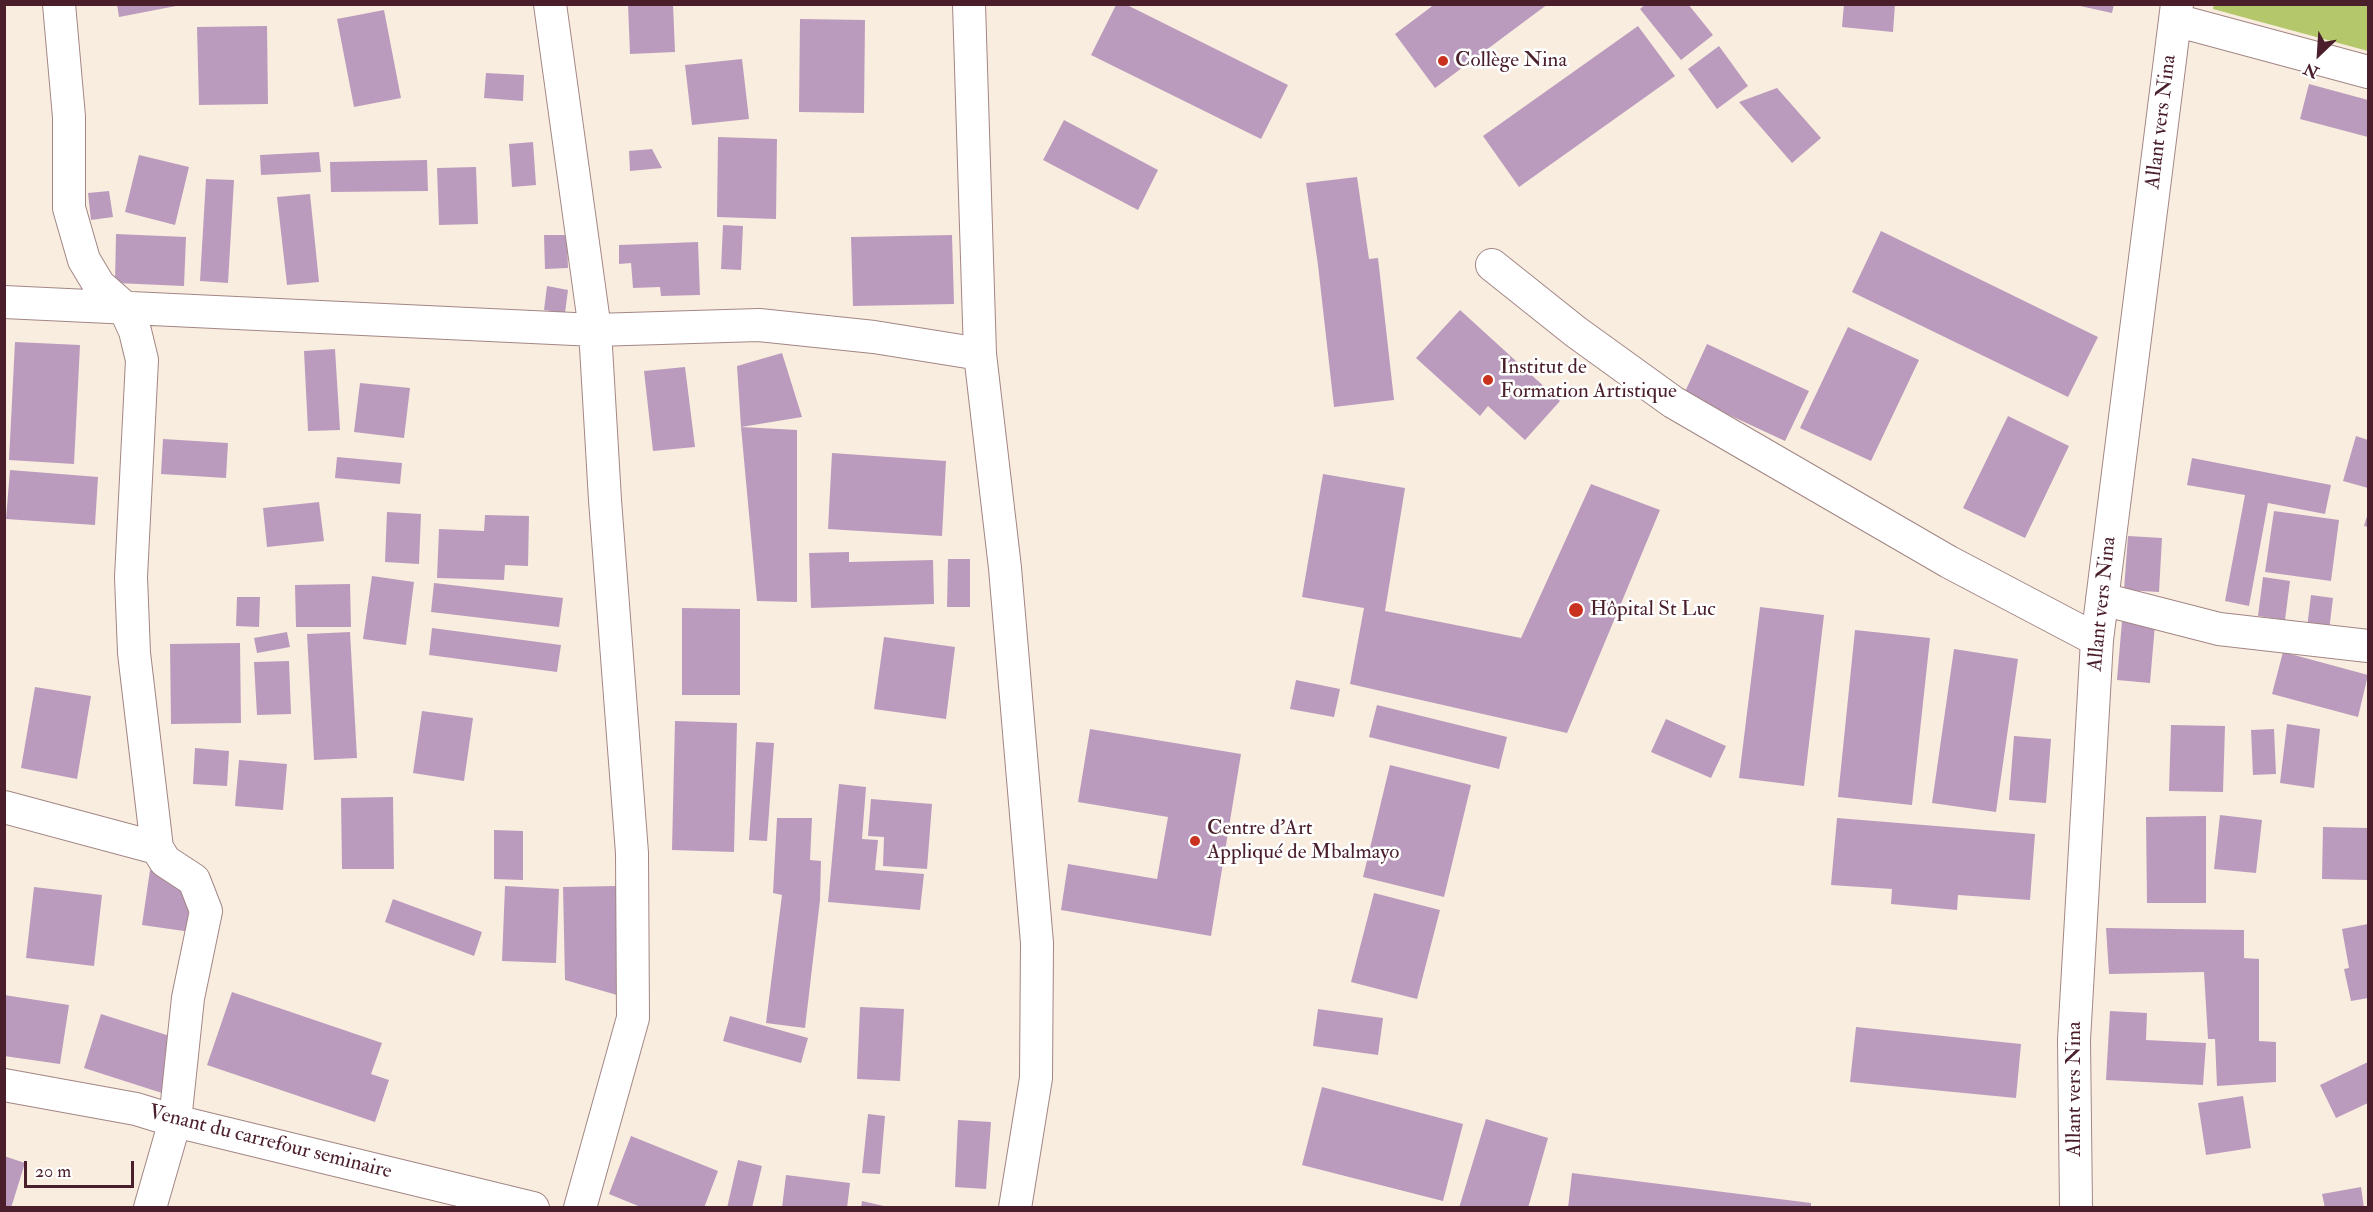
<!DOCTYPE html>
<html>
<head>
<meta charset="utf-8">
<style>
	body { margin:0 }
	#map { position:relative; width:2373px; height:1212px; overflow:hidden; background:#f9eddf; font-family:"IM FELL Double Pica",serif }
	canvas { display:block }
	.frame { position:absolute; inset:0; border:6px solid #4a1f2b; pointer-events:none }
	.north { position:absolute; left:2289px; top:24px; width:60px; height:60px; -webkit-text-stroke:4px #fff; paint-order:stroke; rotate:205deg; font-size:16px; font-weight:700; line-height:24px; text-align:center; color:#4a1f2b }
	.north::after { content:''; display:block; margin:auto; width:21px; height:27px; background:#4a1f2b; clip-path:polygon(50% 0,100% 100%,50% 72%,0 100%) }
	.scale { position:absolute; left:24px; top:1161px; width:110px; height:27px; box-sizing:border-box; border:3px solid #4a1f2b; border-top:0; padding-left:8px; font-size:18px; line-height:21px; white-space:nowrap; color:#4a1f2b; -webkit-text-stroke:4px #fff; paint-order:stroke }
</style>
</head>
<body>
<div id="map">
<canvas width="2373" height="1212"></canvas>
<div class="frame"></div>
<div class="north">N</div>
<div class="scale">20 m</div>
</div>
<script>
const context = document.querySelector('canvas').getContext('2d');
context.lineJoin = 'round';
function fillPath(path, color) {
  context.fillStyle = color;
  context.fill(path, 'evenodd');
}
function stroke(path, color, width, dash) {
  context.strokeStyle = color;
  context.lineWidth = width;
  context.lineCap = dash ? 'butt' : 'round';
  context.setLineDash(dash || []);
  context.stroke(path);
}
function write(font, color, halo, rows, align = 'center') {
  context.font = font + ' "IM FELL Double Pica",serif';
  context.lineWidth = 5;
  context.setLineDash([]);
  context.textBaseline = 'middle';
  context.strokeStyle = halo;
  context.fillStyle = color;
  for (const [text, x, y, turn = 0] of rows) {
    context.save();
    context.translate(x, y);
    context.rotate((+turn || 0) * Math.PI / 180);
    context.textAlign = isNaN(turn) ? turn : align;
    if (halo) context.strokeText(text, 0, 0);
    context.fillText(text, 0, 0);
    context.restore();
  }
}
fillPath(new Path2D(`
	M 2214,4 L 2368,5 L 2368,51 L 2213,9 Z`), '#b4c76a');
fillPath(new Path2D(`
	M 117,4 L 176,4 L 176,6 L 119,17 Z
	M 628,4 L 673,4 L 675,52 L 630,54 Z
	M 1435,4 L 1548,4 L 1435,88 L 1395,34 Z
	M 1646,4 L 1688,4 L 1713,35 L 1681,60 L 1640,9 Z
	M 1844,4 L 1895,4 L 1893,32 L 1842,27 Z
	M 2071,4 L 2114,4 L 2112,13 Z
	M 1116,5 L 1127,5 L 1288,85 L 1261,139 L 1091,55 Z
	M 384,10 L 401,98 L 354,107 L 337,19 Z
	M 800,19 L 865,20 L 864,113 L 799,112 Z
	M 267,26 L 268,104 L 199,105 L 197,27 Z
	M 1638,26 L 1675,76 L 1519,187 L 1483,136 Z
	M 1719,46 L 1748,86 L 1717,109 L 1688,69 Z
	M 742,59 L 749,119 L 692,125 L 685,65 Z
	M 486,73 L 524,75 L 523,101 L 484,98 Z
	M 2309,84 L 2368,100 L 2368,137 L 2300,119 Z
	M 1777,88 L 1821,138 L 1792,163 L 1739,102 Z
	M 1064,120 L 1158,170 L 1138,210 L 1043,160 Z
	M 718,137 L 777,139 L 776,219 L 717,217 Z
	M 533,142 L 536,185 L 512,187 L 509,144 Z
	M 652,149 L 662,168 L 630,171 L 629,151 Z
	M 319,152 L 321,172 L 261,175 L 260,155 Z
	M 139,155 L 189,167 L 175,225 L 125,212 Z
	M 427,160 L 428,191 L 331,192 L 330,162 Z
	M 476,167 L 478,224 L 439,225 L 437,168 Z
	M 1357,177 L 1369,259 L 1378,258 L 1394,400 L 1334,407 L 1318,265 L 1306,183 Z
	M 206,179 L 234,180 L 228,283 L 200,281 Z
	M 109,191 L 113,217 L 91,220 L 88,193 Z
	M 310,194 L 319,282 L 287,285 L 277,197 Z
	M 723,225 L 743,226 L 741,270 L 721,269 Z
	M 1881,231 L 2098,337 L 2068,397 L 1852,292 Z
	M 116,234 L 186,237 L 184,286 L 115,283 Z
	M 544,235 L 567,235 L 568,268 L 545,269 Z
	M 952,235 L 954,304 L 853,306 L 851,237 Z
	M 698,242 L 700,295 L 661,296 L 660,287 L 633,288 L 631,263 L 619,264 L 619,245 Z
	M 547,286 L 568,290 L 565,313 L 544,310 Z
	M 1460,310 L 1560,401 L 1525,440 L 1488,406 L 1480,416 L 1416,358 Z
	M 1848,327 L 1919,360 L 1871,461 L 1800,428 Z
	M 15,342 L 80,345 L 74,464 L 9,460 Z
	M 1707,344 L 1809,391 L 1785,441 L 1684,394 Z
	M 335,349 L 340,430 L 308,431 L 304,351 Z
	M 782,353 L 802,417 L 741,427 L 737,366 Z
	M 685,367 L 695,447 L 653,451 L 644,371 Z
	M 360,383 L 410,388 L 404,438 L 354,432 Z
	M 2008,416 L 2069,446 L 2025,538 L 1963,508 Z
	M 741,427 L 797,430 L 797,602 L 757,601 Z
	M 2356,436 L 2368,440 L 2368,488 L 2343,481 Z
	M 163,439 L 228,443 L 226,478 L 161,474 Z
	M 832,453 L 946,461 L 942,536 L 828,529 Z
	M 337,457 L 402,463 L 400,484 L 335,478 Z
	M 2192,458 L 2331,485 L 2325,514 L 2268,503 L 2249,606 L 2225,601 L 2245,495 L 2187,485 Z
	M 10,470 L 98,477 L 95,525 L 6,519 Z
	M 1323,474 L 1405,488 L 1385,611 L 1521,638 L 1591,484 L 1660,510 L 1567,733 L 1350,684 L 1364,608 L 1302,597 Z
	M 319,502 L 324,541 L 267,547 L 263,508 Z
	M 2274,511 L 2339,520 L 2331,581 L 2265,572 Z
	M 387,512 L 421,514 L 419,564 L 385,562 Z
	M 2368,513 L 2368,527 L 2364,526 Z
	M 485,515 L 529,516 L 528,566 L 505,565 L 504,580 L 437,578 L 439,529 L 484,531 Z
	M 2128,536 L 2162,538 L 2159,592 L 2124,590 Z
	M 849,552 L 849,562 L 933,560 L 934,604 L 811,608 L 809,553 Z
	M 948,559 L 970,559 L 970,607 L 947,607 Z
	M 372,576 L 414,582 L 406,645 L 363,639 Z
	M 2263,577 L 2290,581 L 2285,620 L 2258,616 Z
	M 434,583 L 563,598 L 559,627 L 431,612 Z
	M 350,584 L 351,627 L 296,627 L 295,585 Z
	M 2311,595 L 2333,598 L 2329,631 L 2307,628 Z
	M 237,597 L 260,597 L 259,627 L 236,626 Z
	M 1760,607 L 1824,615 L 1804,786 L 1739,778 Z
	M 682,608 L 740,609 L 740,695 L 682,695 Z
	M 2122,621 L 2155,624 L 2150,683 L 2117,680 Z
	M 432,628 L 561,645 L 557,672 L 429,655 Z
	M 1855,630 L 1930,638 L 1912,805 L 1838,797 Z
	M 287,632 L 290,647 L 257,653 L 254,638 Z
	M 350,632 L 357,758 L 314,760 L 307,634 Z
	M 884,637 L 955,647 L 946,719 L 874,709 Z
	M 240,643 L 241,723 L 171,724 L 170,644 Z
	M 1954,649 L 2018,659 L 1996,812 L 1932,803 Z
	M 2283,652 L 2368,675 L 2358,717 L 2272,694 Z
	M 289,661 L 291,714 L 257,715 L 254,662 Z
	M 1296,680 L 1340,689 L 1334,717 L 1290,709 Z
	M 35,687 L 91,696 L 77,779 L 21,768 Z
	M 1377,705 L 1507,737 L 1499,769 L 1369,737 Z
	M 422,711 L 473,718 L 464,781 L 413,773 Z
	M 1666,719 L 1726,746 L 1711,778 L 1651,752 Z
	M 675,721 L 737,723 L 734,852 L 672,850 Z
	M 2287,724 L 2320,729 L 2314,788 L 2280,783 Z
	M 2171,725 L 2225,726 L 2223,792 L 2169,791 Z
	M 1090,729 L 1241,754 L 1211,936 L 1061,910 L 1068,864 L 1157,879 L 1168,817 L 1078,802 Z
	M 2274,729 L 2276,774 L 2253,775 L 2251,730 Z
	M 2014,736 L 2051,739 L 2046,803 L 2009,800 Z
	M 756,742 L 774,743 L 767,841 L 749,840 Z
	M 195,748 L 229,751 L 227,786 L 193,784 Z
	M 239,760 L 287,764 L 283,810 L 235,806 Z
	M 1390,765 L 1471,785 L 1444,897 L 1363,877 Z
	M 839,784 L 866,787 L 862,839 L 878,840 L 875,870 L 924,874 L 920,910 L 828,902 Z
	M 393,797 L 394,869 L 342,869 L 341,798 Z
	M 871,799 L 932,804 L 927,869 L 883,866 L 884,837 L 868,836 Z
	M 2220,815 L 2262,820 L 2256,873 L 2214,869 Z
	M 2206,816 L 2206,903 L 2147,903 L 2146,817 Z
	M 777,818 L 812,818 L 810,860 L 821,861 L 820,900 L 805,1028 L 766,1023 L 782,895 L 773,893 Z
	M 1837,818 L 2035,834 L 2030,900 L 1958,895 L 1957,910 L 1891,904 L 1892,889 L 1831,885 Z
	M 2323,827 L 2368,828 L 2368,880 L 2322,879 Z
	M 494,830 L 523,831 L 523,880 L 494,879 Z
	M 150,870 L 185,888 L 191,932 L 142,925 Z
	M 505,886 L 559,889 L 556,963 L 502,961 Z
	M 616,886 L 617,995 L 565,980 L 563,887 Z
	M 34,887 L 102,895 L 94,966 L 26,958 Z
	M 1374,893 L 1440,910 L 1417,999 L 1351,982 Z
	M 393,899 L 482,932 L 474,956 L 385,922 Z
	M 2368,924 L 2368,998 L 2351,1001 L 2344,969 L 2349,968 L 2342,929 Z
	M 2106,928 L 2244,930 L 2244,958 L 2259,959 L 2259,1041 L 2276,1042 L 2276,1082 L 2217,1086 L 2215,1039 L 2208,1039 L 2204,972 L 2109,974 Z
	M 232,992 L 382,1043 L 371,1074 L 389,1080 L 375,1122 L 207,1065 Z
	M 4,995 L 69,1005 L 60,1064 L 4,1056 Z
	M 860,1007 L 904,1009 L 900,1081 L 857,1079 Z
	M 1318,1009 L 1383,1018 L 1378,1055 L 1313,1046 Z
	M 2110,1011 L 2147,1013 L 2146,1040 L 2206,1043 L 2203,1085 L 2106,1080 Z
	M 101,1014 L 179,1039 L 162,1093 L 84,1068 Z
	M 730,1016 L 808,1038 L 801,1063 L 723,1041 Z
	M 1856,1027 L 2021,1044 L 2016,1098 L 1850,1082 Z
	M 2368,1062 L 2368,1103 L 2336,1118 L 2320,1085 Z
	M 1322,1087 L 1463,1124 L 1443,1201 L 1302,1165 Z
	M 2243,1096 L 2251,1148 L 2206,1155 L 2198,1103 Z
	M 868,1114 L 885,1116 L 880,1174 L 862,1173 Z
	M 1486,1119 L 1548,1138 L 1528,1208 L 1459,1208 Z
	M 958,1120 L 991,1122 L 986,1189 L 955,1187 Z
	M 631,1136 L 718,1171 L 704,1208 L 643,1208 L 609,1194 Z
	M 4,1156 L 25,1163 L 11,1208 L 4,1208 Z
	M 738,1160 L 762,1166 L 752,1208 L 727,1208 Z
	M 1572,1173 L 1811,1203 L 1811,1208 L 1568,1208 Z
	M 786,1175 L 850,1183 L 847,1208 L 782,1208 Z
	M 2361,1187 L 2364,1208 L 2325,1208 L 2322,1194 Z
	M 862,1201 L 888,1207 L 887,1208 L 861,1208 Z`), '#bb9bbd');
const street = new Path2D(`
	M 59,4 L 69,117 L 69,208 L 84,260 L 99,285 L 124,307 L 135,331 L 142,360 L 131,577 L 134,653 L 157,848 L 165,861 L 194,880 L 206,911 L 188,998 L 175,1121 L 150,1208
	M 550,4 L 595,330 L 605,500 L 632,853 L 633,1018 L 580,1208
	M 969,4 L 980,354 L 1005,568 L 1037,943 L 1036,1078 L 1015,1208
	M 2175,20 L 2368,72
	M 1492,265 L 1576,332 L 1673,402 L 1949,562 L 2097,640
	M 4,302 L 595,330 L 759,325 L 874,337 L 980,354
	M 2102,599 L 2219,629 L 2368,646
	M 4,807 L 157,848
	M 4,1085 L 136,1109 L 175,1121 L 533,1208
	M 2076,1208 L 2074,1040 L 2097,640 L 2177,4`);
stroke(street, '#a28685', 34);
stroke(street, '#fff', 32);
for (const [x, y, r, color] of [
	[1443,61,6,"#c8321e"],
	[1488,380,6,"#c8321e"],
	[1576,610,8,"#c8321e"],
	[1195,841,6,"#c8321e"]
]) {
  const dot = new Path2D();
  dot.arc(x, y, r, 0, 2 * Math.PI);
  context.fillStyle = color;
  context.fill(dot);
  stroke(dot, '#fff', 2);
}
write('21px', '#4a1f2b', '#fff', [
	["Collège Nina",1455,61],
	["Institut de",1500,368],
	["Formation Artistique",1500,392],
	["Hôpital St Luc",1590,610],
	["Centre d'Art",1207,829],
	["Appliqué de Mbalmayo",1207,853]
], 'left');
write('21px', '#4a1f2b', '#fff', [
	["Allant vers Nina",2162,122,-83],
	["Allant vers Nina",2103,604,-84],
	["Allant vers Nina",2075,1089,-90],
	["Venant du carrefour seminaire",270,1143,14]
]);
</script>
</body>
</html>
